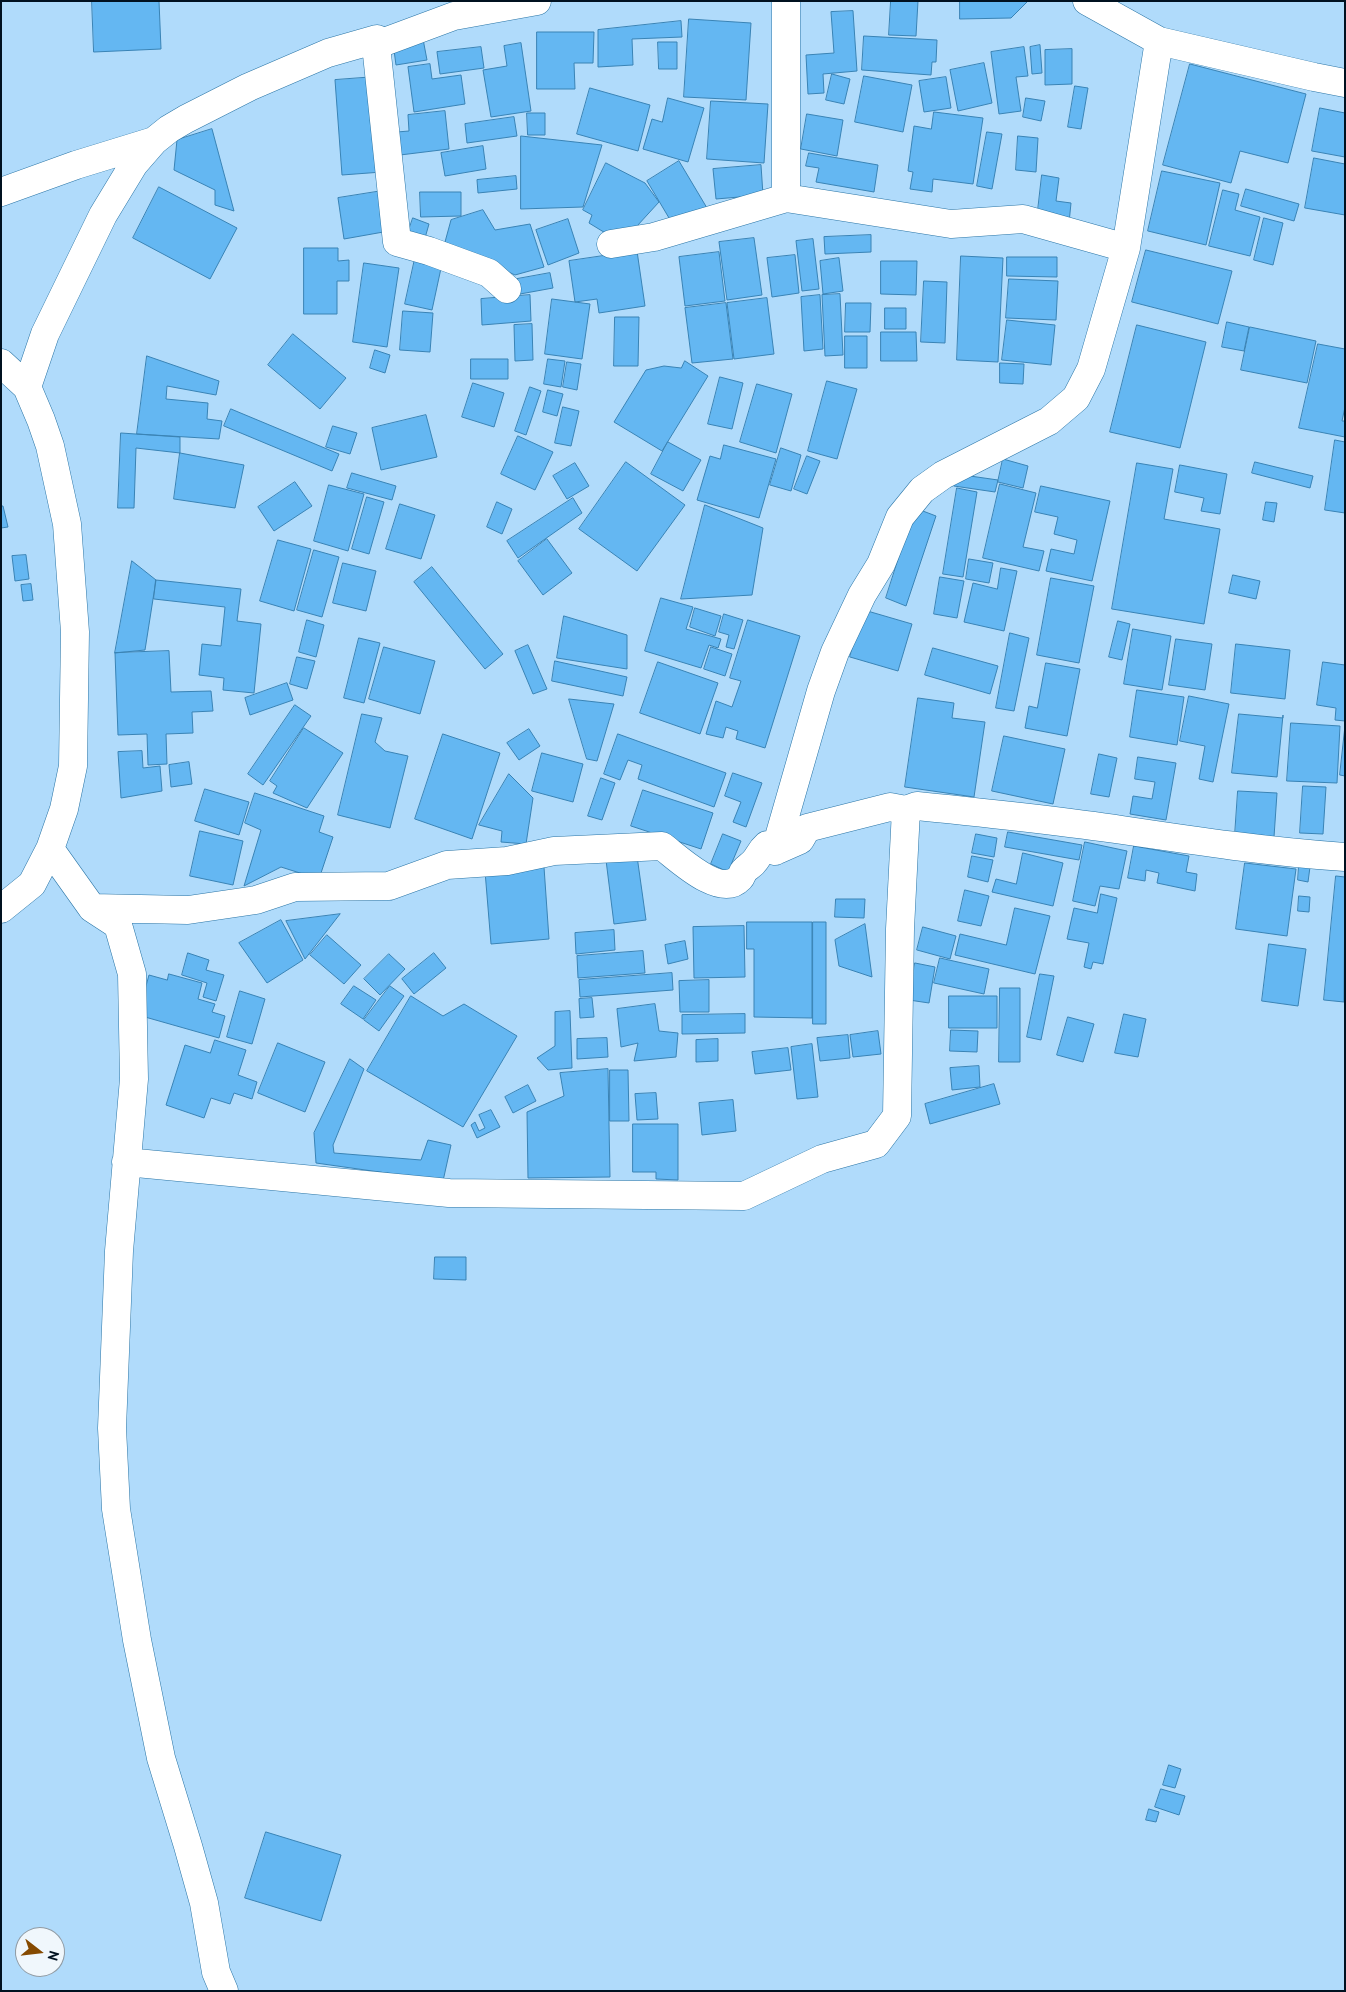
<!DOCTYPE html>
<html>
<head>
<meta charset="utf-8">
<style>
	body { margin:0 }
	#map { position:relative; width:1346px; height:1992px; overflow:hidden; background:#b0dbfb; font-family:"PT Sans",sans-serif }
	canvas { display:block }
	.frame { position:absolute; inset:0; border:2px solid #001120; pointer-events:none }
	.north { position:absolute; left:15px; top:1927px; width:50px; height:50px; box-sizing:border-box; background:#f0f7fc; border:1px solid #909ba4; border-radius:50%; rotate:106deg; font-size:14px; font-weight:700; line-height:20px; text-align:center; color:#001120 }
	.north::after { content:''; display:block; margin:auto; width:18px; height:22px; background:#854a01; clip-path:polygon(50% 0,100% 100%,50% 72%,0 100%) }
</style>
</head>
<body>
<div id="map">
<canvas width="1346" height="1992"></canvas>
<div class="frame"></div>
<div class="north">N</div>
</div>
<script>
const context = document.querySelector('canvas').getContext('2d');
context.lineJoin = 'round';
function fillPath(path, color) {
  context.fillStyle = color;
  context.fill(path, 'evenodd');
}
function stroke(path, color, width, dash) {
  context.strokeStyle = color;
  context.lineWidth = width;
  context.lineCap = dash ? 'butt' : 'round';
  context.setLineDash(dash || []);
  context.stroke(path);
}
const building = new Path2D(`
	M 92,1 L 159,1 L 161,49 L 94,52 Z
	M 891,1 L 918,1 L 916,36 L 889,35 Z
	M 960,1 L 1028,1 L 1011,18 L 960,19 Z
	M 853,11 L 857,71 L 823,74 L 824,93 L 808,94 L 806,55 L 834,53 L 831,12 Z
	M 689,19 L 751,23 L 746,100 L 684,97 Z
	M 681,21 L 682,37 L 632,39 L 633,65 L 598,67 L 598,30 Z
	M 537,32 L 594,32 L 593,63 L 574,63 L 575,89 L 537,89 Z
	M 864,36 L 937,40 L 936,62 L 932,62 L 931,75 L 862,70 Z
	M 423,39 L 427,60 L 396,65 L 393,43 Z
	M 658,42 L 677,42 L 677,69 L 659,69 Z
	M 521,43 L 531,111 L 491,117 L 483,70 L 507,66 L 504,46 Z
	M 1040,45 L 1042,73 L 1032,74 L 1030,47 Z
	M 481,47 L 484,68 L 440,74 L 437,52 Z
	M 1024,47 L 1028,76 L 1016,77 L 1021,111 L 999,114 L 991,52 Z
	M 1072,49 L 1072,84 L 1045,85 L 1045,50 Z
	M 984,63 L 992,103 L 958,111 L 950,70 Z
	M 430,64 L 432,79 L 461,75 L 465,104 L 414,112 L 408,67 Z
	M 1190,64 L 1306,94 L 1288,163 L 1240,151 L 1231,183 L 1163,165 Z
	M 832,74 L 850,79 L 844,104 L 826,100 Z
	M 864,76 L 912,85 L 903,132 L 855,122 Z
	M 375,77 L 382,172 L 342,175 L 335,80 Z
	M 946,77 L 951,108 L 924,112 L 919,81 Z
	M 1075,86 L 1088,88 L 1081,129 L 1068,127 Z
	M 590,88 L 650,105 L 638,151 L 577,134 Z
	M 668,98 L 704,108 L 688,162 L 643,149 L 652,119 L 662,122 Z
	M 1026,98 L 1045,101 L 1041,121 L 1023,117 Z
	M 711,101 L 768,104 L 764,163 L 707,159 Z
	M 1320,108 L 1345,113 L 1345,157 L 1312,151 Z
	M 445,111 L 449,149 L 400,155 L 397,132 L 409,131 L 408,115 Z
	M 934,112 L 983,118 L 973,184 L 933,179 L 932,192 L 910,189 L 913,172 L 908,171 L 914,126 L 931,129 Z
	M 527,113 L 545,113 L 545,135 L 528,135 Z
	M 807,114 L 843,120 L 837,156 L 801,149 Z
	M 514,117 L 517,136 L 467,143 L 465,124 Z
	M 212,129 L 234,211 L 215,205 L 215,190 L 174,170 L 177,140 Z
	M 987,132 L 1002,134 L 992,189 L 977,186 Z
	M 521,136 L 602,145 L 583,207 L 521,209 Z
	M 1018,136 L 1038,138 L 1036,172 L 1016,170 Z
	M 483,146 L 486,169 L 445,176 L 441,153 Z
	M 809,153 L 878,165 L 874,192 L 816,182 L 819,168 L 806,166 Z
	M 1314,158 L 1345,164 L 1345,215 L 1305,208 Z
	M 679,161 L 707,208 L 675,228 L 647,181 Z
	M 606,163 L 645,183 L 659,202 L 626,238 L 607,234 L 589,223 L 592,215 L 583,210 Z
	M 761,165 L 763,195 L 716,199 L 713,169 Z
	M 1162,171 L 1220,183 L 1206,245 L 1148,231 Z
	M 1042,175 L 1059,178 L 1056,201 L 1071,203 L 1069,223 L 1037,219 Z
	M 516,176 L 517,189 L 478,193 L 477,180 Z
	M 159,187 L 237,228 L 210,279 L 133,238 Z
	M 1246,189 L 1299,204 L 1294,221 L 1241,206 Z
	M 1223,190 L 1239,194 L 1235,210 L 1260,217 L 1250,256 L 1209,246 Z
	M 382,191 L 389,231 L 344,239 L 338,198 Z
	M 420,192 L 461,192 L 461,216 L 421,217 Z
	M 483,210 L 495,230 L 530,224 L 544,267 L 515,275 L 445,242 L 451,220 Z
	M 413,218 L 429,224 L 425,238 L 408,233 Z
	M 1264,218 L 1283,223 L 1273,265 L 1254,260 Z
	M 568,219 L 579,253 L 548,265 L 536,230 Z
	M 871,235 L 871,252 L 825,254 L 824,237 Z
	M 754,238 L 762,295 L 727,300 L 719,242 Z
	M 813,239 L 819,289 L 802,291 L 796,241 Z
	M 304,248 L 338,248 L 338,261 L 349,260 L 349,281 L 337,281 L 337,314 L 304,314 Z
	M 1146,250 L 1232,271 L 1218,324 L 1132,302 Z
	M 637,251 L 645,306 L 599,313 L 597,299 L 575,302 L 569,261 Z
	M 719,252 L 725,301 L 685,306 L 679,257 Z
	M 416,254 L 443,259 L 432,310 L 405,304 Z
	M 795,255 L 799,293 L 772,297 L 767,258 Z
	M 961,256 L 1003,258 L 998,362 L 957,360 Z
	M 1007,257 L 1057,257 L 1057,277 L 1007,276 Z
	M 839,258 L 843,291 L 823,294 L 820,261 Z
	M 881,261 L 917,261 L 916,295 L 881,294 Z
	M 364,263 L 399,268 L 387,347 L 353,342 Z
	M 550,273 L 553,288 L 520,294 L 517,279 Z
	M 1009,279 L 1058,281 L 1056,320 L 1006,318 Z
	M 924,281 L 947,282 L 945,343 L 921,342 Z
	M 840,294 L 843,355 L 825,356 L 822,295 Z
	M 530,295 L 531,321 L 482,325 L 481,299 Z
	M 820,295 L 823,349 L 804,351 L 801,297 Z
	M 767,298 L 774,354 L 734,359 L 727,303 Z
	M 552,299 L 590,304 L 582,359 L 545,354 Z
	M 726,303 L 733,359 L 692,363 L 685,308 Z
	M 846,303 L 871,303 L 870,332 L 845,332 Z
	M 885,308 L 906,308 L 906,329 L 885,329 Z
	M 403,311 L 433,313 L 430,352 L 400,350 Z
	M 615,317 L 639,317 L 638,366 L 614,366 Z
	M 1007,320 L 1055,325 L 1051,365 L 1002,360 Z
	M 1227,322 L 1249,327 L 1244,351 L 1222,347 Z
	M 532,324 L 533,360 L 515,361 L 514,325 Z
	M 1137,325 L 1206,342 L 1180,448 L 1110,432 Z
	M 1250,327 L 1316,341 L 1307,383 L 1241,370 Z
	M 881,332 L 916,332 L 917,361 L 881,361 Z
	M 293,334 L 346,378 L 320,409 L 268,365 Z
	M 845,336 L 867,336 L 867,368 L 845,368 Z
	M 1318,344 L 1345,349 L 1345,407 L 1342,421 L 1345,421 L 1345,437 L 1299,428 Z
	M 375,350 L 390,355 L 385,373 L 370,368 Z
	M 147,356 L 219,381 L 216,395 L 167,386 L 166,399 L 208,403 L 207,419 L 222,421 L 219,439 L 137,434 Z
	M 471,359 L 508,359 L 508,379 L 471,379 Z
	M 548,359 L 565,361 L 561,387 L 544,384 Z
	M 685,361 L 708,376 L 662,451 L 614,422 L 646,370 L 664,366 L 681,368 Z
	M 567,362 L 581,364 L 577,390 L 563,387 Z
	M 1000,363 L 1024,364 L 1023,384 L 1000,383 Z
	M 720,377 L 743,383 L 732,429 L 708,424 Z
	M 827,381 L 857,389 L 837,459 L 808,451 Z
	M 473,383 L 504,393 L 494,427 L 462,417 Z
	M 757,384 L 792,394 L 776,453 L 740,442 Z
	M 530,387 L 541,391 L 526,435 L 515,431 Z
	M 548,390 L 563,394 L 557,416 L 543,412 Z
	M 563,407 L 579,411 L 571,446 L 555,443 Z
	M 231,409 L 339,454 L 332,471 L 224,426 Z
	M 426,415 L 437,457 L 381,470 L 372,428 Z
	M 333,426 L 357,433 L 350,454 L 326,447 Z
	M 121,433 L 180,437 L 180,453 L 136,448 L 134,508 L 118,508 Z
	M 518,436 L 553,452 L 535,490 L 501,474 Z
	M 1335,440 L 1345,442 L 1345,513 L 1325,510 Z
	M 668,442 L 701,460 L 683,491 L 651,474 Z
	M 724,445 L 776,459 L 759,518 L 697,500 L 710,456 L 720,459 Z
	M 781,448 L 801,455 L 791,491 L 770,485 Z
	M 180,453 L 244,465 L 235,508 L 174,499 Z
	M 807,456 L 820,461 L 807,494 L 794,489 Z
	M 1003,459 L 1028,466 L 1023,488 L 998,482 Z
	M 626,462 L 685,505 L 637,571 L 579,529 Z
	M 1255,462 L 1313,476 L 1310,488 L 1252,473 Z
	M 575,463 L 589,486 L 567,499 L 553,476 Z
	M 1137,463 L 1173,469 L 1164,519 L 1220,529 L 1204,624 L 1112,609 Z
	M 1180,465 L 1227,474 L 1220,514 L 1201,511 L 1204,498 L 1175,492 Z
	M 352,473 L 396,486 L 392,500 L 347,488 Z
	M 956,474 L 998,480 L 995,492 L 954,486 Z
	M 295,482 L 312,506 L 274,531 L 258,507 Z
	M 1000,484 L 1036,493 L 1023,547 L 1044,551 L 1039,571 L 983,558 Z
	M 329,485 L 364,494 L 348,551 L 314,541 Z
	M 1041,486 L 1110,501 L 1092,581 L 1046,571 L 1051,549 L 1074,554 L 1077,540 L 1054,534 L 1058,517 L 1035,512 Z
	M 957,488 L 977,492 L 963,577 L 943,574 Z
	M 367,497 L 384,502 L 369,554 L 352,549 Z
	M 573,498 L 582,513 L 518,558 L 507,541 Z
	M 497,502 L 512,509 L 502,534 L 487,527 Z
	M 1266,502 L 1277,503 L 1274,522 L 1263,520 Z
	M 400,504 L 435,515 L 421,559 L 386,549 Z
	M 705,505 L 763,528 L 752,595 L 681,599 Z
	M 1,506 L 3,506 L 8,527 L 1,528 Z
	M 915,508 L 936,516 L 906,606 L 886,598 Z
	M 547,539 L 572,573 L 543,595 L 518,561 Z
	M 278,540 L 311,549 L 294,611 L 260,601 Z
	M 314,550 L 339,557 L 322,617 L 297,610 Z
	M 26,555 L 29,579 L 15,581 L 12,556 Z
	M 969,559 L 993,563 L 989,583 L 966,579 Z
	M 132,561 L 156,580 L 145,650 L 115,653 Z
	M 343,563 L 376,571 L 366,611 L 333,603 Z
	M 432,567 L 503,654 L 485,669 L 414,582 Z
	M 1001,568 L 1017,571 L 1004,631 L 964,622 L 973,583 L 997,589 Z
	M 1233,575 L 1260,581 L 1256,599 L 1229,593 Z
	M 940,577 L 964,581 L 957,618 L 934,614 Z
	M 1051,578 L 1094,586 L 1079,663 L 1037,655 Z
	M 156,580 L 241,589 L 237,621 L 261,624 L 254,693 L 223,690 L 224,678 L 199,675 L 202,644 L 221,646 L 225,607 L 154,599 Z
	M 31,584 L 33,600 L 23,601 L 21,585 Z
	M 661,598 L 693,607 L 686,629 L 721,639 L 718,648 L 709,645 L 701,668 L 645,651 Z
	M 695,608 L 721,616 L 715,636 L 690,627 Z
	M 864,610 L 912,624 L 898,671 L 850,657 Z
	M 724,614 L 743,620 L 734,649 L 726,647 L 729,635 L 719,632 Z
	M 564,616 L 627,635 L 627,669 L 557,658 Z
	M 307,620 L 324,625 L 316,657 L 299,652 Z
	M 748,620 L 800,636 L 765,748 L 736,739 L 738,731 L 726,727 L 723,738 L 706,734 L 716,701 L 732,707 L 741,681 L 730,678 Z
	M 1118,621 L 1130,624 L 1122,660 L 1109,657 Z
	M 1133,629 L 1171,636 L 1162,690 L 1124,684 Z
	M 1010,633 L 1029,638 L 1014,711 L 996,708 Z
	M 359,638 L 380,643 L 364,703 L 344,698 Z
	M 1176,639 L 1212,644 L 1205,690 L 1169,685 Z
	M 1236,644 L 1290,650 L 1285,699 L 1231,693 Z
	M 528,645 L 547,689 L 533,694 L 515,651 Z
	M 384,647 L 435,661 L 420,714 L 369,699 Z
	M 711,647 L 732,654 L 725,676 L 704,669 Z
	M 933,648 L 998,666 L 990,694 L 925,675 Z
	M 169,651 L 171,692 L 211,691 L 213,711 L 192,712 L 193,733 L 166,734 L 167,764 L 148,765 L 147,734 L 118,735 L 115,653 Z
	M 297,657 L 315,661 L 307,689 L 290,684 Z
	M 555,661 L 627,677 L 623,696 L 552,681 Z
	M 658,662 L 718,683 L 700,734 L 640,713 Z
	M 1323,662 L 1345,665 L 1345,721 L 1335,720 L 1336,708 L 1317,705 Z
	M 1046,663 L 1080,669 L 1067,736 L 1025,728 L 1029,706 L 1037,708 Z
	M 287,683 L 293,700 L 250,715 L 245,698 Z
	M 1137,690 L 1184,697 L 1177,745 L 1130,737 Z
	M 1189,696 L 1229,704 L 1213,782 L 1199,779 L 1205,746 L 1180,741 Z
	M 918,698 L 954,703 L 952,718 L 985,722 L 974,797 L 905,787 Z
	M 569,699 L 614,704 L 597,761 L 587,759 Z
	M 295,705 L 311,716 L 263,785 L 248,774 Z
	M 362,714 L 382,718 L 375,742 L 385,751 L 408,756 L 390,828 L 338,815 Z
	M 1239,714 L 1283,718 L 1283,715 L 1277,777 L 1232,773 Z
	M 1291,723 L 1340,726 L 1337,783 L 1287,781 Z
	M 1345,726 L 1345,776 L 1340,775 Z
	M 304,728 L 343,753 L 307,808 L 273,793 L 277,786 L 270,781 Z
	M 529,729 L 540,746 L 519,760 L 507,743 Z
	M 443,734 L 500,753 L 472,839 L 415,819 Z
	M 618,734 L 726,773 L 714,807 L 638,779 L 642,765 L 628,760 L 620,780 L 604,774 Z
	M 1004,736 L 1065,749 L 1053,804 L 992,791 Z
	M 142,751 L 143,768 L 160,766 L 162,791 L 121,798 L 118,752 Z
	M 542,753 L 583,764 L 573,802 L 532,791 Z
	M 1099,754 L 1117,758 L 1109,797 L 1091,794 Z
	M 1138,757 L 1176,763 L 1166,820 L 1130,814 L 1133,796 L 1152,799 L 1155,782 L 1135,779 Z
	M 189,762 L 192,784 L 171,787 L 169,765 Z
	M 733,773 L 762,783 L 746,827 L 733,822 L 741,802 L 725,796 Z
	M 509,774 L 533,798 L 526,844 L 501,842 L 502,831 L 479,825 Z
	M 601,778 L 615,783 L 602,820 L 588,816 Z
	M 1303,786 L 1326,787 L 1323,834 L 1300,833 Z
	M 205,789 L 249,802 L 239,835 L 195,821 Z
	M 643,790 L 713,813 L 701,849 L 631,826 Z
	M 1238,791 L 1277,793 L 1274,837 L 1235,835 Z
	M 255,793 L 324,816 L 319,832 L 333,837 L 319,879 L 281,867 L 244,886 L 261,830 L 245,823 Z
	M 200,831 L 243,841 L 233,885 L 190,876 Z
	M 1008,832 L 1082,845 L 1079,860 L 1005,847 Z
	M 723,834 L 741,841 L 728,872 L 711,864 Z
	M 976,834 L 997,838 L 994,857 L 972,853 Z
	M 1085,842 L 1127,851 L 1119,889 L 1100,886 L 1095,906 L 1073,901 Z
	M 1134,846 L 1189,856 L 1186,872 L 1197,874 L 1195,891 L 1157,883 L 1159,873 L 1146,870 L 1145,881 L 1128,878 Z
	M 1023,853 L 1063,863 L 1053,906 L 992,892 L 996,879 L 1016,884 Z
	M 637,856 L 646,920 L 614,924 L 606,860 Z
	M 972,856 L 993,860 L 988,882 L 968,877 Z
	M 1245,863 L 1296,869 L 1287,936 L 1236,929 Z
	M 1299,866 L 1310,867 L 1308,882 L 1298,880 Z
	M 544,867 L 549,939 L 491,944 L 485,871 Z
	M 1336,876 L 1345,877 L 1344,1002 L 1324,1000 Z
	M 965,890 L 989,896 L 981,926 L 958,921 Z
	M 1101,894 L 1117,898 L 1103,964 L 1093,962 L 1091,969 L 1084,967 L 1089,943 L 1067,939 L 1074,908 L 1097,913 Z
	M 1299,896 L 1310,897 L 1309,912 L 1298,911 Z
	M 836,899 L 865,899 L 864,918 L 835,917 Z
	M 1015,908 L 1050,916 L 1035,974 L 955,955 L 960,934 L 1006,945 Z
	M 340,914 L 305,959 L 286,921 Z
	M 281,920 L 303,960 L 267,983 L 239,943 Z
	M 747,922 L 812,922 L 812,1018 L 754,1017 L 754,949 L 747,949 Z
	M 813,922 L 826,922 L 826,1024 L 813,1024 Z
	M 865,924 L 872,977 L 839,966 L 835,940 Z
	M 744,926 L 745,977 L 694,978 L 693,927 Z
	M 923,927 L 956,936 L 950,959 L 917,950 Z
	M 614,930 L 615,950 L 576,954 L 575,933 Z
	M 327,935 L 361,965 L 344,984 L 310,955 Z
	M 685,941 L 688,959 L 668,964 L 665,945 Z
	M 1269,944 L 1306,949 L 1298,1006 L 1262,1001 Z
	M 643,951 L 645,973 L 578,978 L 577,956 Z
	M 188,953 L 209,960 L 206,970 L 224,975 L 216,1001 L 203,997 L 207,983 L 182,975 Z
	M 434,953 L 446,968 L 414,994 L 402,979 Z
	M 389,954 L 405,969 L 380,995 L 364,979 Z
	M 940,958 L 989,969 L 984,994 L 934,983 Z
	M 915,963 L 935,967 L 929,1003 L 909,1000 Z
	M 672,973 L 673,990 L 580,997 L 579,980 Z
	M 169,974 L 202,983 L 198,999 L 215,1004 L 212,1012 L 225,1016 L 219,1038 L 138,1015 L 149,975 L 167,980 Z
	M 1040,974 L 1054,976 L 1041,1040 L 1027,1037 Z
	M 709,980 L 709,1012 L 680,1012 L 679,981 Z
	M 354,986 L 376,1000 L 363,1019 L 341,1004 Z
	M 390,986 L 404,996 L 379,1031 L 364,1020 Z
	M 1000,988 L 1020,988 L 1020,1062 L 999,1062 Z
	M 240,991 L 265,999 L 252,1044 L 227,1037 Z
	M 411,996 L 443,1016 L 464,1004 L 517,1036 L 463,1127 L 367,1071 Z
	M 949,996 L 997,996 L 997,1028 L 949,1028 Z
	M 592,998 L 594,1017 L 580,1018 L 579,999 Z
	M 655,1004 L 659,1031 L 678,1033 L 676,1057 L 634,1061 L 638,1043 L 621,1047 L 617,1009 Z
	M 570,1011 L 572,1068 L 548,1070 L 537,1058 L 555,1046 L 555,1012 Z
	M 745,1014 L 745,1033 L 682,1034 L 682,1015 Z
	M 1124,1014 L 1146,1019 L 1138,1057 L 1115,1053 Z
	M 1068,1017 L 1094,1024 L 1083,1062 L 1057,1055 Z
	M 951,1030 L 978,1031 L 977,1052 L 950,1051 Z
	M 878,1031 L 881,1054 L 853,1057 L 850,1035 Z
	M 848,1035 L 850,1058 L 820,1061 L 817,1038 Z
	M 607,1038 L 608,1057 L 577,1059 L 577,1039 Z
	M 718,1039 L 718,1061 L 696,1062 L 696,1040 Z
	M 215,1040 L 246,1050 L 238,1075 L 257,1082 L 252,1099 L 234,1093 L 230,1104 L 211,1098 L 204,1118 L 166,1105 L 185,1045 L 210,1053 Z
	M 278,1043 L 325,1062 L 305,1112 L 258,1093 Z
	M 812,1044 L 818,1097 L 797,1099 L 791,1047 Z
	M 788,1048 L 791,1070 L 755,1074 L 752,1052 Z
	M 350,1059 L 364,1069 L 333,1145 L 334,1153 L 421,1160 L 428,1140 L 451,1145 L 443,1181 L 316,1163 L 314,1133 Z
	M 979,1066 L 980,1087 L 952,1090 L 950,1068 Z
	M 608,1069 L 610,1177 L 528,1178 L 527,1112 L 564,1096 L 560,1073 Z
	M 610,1070 L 628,1070 L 629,1121 L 610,1121 Z
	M 994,1084 L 1000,1104 L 930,1124 L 925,1104 Z
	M 528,1085 L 536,1101 L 513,1113 L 505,1097 Z
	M 656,1093 L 658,1119 L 637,1120 L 635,1094 Z
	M 733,1100 L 736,1131 L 702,1135 L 699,1103 Z
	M 491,1110 L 500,1127 L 477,1138 L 471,1125 L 475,1122 L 479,1131 L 485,1128 L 479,1115 Z
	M 633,1124 L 678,1124 L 678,1180 L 656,1179 L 656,1172 L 633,1172 Z
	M 435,1257 L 466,1257 L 466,1280 L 434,1279 Z
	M 1169,1765 L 1181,1769 L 1175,1788 L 1163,1785 Z
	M 1161,1789 L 1185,1796 L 1179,1815 L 1155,1807 Z
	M 1149,1809 L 1159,1812 L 1156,1822 L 1146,1820 Z
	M 266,1832 L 341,1855 L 321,1921 L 245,1898 Z`);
fillPath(building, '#64b7f2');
stroke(building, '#3983b5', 1);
const minor = new Path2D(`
	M 786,1 L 786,198 L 951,224 L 1023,219 L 1126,248
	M 1087,1 L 1159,41
	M 376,45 L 397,242 L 429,251 L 489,273 L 507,289
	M 1,192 L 76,165 L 154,141
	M 611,244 L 654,237 L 786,198
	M 1,363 L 27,387 L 41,420 L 50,446 L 67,524 L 75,632 L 73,766 L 64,809 L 50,849 L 32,884 L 1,909
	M 27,387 L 45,334 L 103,215 L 134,164 L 154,141 L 169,129 L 186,119 L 249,87 L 328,53 L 377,39 L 376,45 L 454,16 L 537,1
	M 50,849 L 92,908 L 118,925 L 132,974 L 134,1079 L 119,1251 L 112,1428 L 116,1509 L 137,1640 L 161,1758 L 188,1846 L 204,1903 L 216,1972 L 224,1991
	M 775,851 L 821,691 L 835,652 L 862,595 L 881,564 L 900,517 L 922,490 L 943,475 L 1049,421 L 1076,398 L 1091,369 L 1126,248 L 1159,41 L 1314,77 L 1345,83
	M 775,851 L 800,840 L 807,828 L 890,807 L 906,810 L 917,806 C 986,813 1054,820 1122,830 C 1196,841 1270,852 1345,857
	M 92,908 L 188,910 L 256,900 L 295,887 L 389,886 L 447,865 L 507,861 L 554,851 L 662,846 C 678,858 720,899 740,878 C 742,876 742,873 744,871 C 746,868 750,866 753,863 C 759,857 759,852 767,845 L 775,851
	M 126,1162 L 449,1193 L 744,1196 L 822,1159 L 876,1144 L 897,1116 L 900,929 L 906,810`);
stroke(minor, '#2a75a6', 29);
stroke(minor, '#fff', 28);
</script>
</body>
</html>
